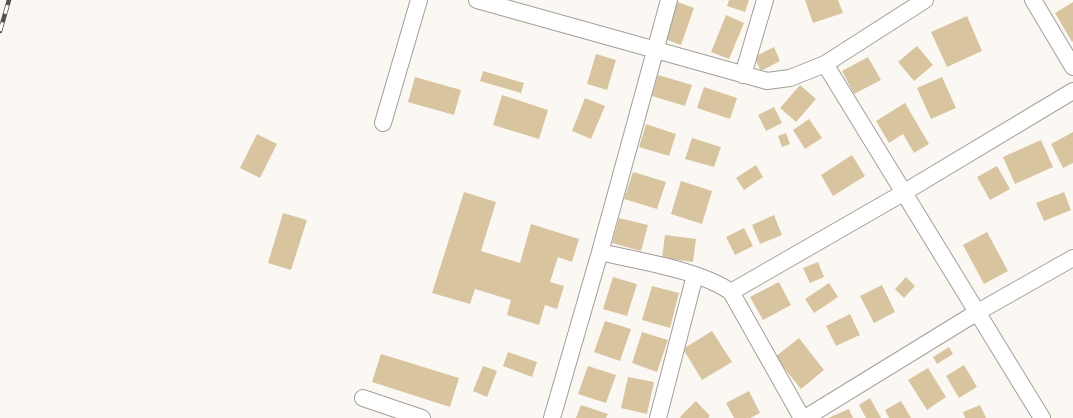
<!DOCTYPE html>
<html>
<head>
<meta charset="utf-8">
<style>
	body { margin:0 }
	canvas { display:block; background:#fbf8f3 }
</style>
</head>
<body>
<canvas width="1073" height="418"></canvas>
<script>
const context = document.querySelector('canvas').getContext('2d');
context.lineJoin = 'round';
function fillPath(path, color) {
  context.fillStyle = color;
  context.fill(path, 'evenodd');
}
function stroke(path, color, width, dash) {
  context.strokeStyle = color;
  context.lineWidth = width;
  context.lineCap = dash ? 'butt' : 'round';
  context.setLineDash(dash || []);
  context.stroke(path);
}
fillPath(new Path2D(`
	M 729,0 L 749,0 L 745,12 L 727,6 Z
	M 805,0 L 838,0 L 843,13 L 813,23 Z
	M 675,1 L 694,8 L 681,45 L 662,38 Z
	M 1073,2 L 1073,41 L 1072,42 L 1055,13 Z
	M 726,15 L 744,23 L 729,59 L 711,52 Z
	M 967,16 L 982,51 L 947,67 L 931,32 Z
	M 917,46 L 933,65 L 914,81 L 898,62 Z
	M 774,47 L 780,61 L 761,71 L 754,57 Z
	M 596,54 L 616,60 L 607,90 L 587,84 Z
	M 868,57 L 881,80 L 854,94 L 842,71 Z
	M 483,71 L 524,83 L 521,93 L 480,81 Z
	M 658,75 L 692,85 L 685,106 L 652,96 Z
	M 415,77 L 461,90 L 454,115 L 408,102 Z
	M 942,77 L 956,108 L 931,119 L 917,88 Z
	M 800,85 L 816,99 L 796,122 L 780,108 Z
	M 704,87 L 737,98 L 730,119 L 697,108 Z
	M 502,95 L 548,110 L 539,139 L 493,125 Z
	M 585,98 L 605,106 L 591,139 L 572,131 Z
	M 905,103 L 929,144 L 914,153 L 903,134 L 889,143 L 876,121 Z
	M 774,107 L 782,123 L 766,131 L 758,115 Z
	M 809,119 L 822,138 L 805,149 L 793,130 Z
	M 646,124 L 676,134 L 669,156 L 639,147 Z
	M 1073,132 L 1073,163 L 1063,168 L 1051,144 Z
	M 786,133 L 790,144 L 782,147 L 778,136 Z
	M 257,134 L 277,144 L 260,178 L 240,168 Z
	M 692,138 L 721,147 L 714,167 L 685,159 Z
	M 1041,140 L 1053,167 L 1015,184 L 1003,157 Z
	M 852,155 L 865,176 L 833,196 L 821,175 Z
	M 756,165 L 763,177 L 744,190 L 736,178 Z
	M 997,166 L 1010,189 L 990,200 L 977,177 Z
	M 633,172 L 666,182 L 657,209 L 624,199 Z
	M 681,181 L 712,191 L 702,224 L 671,214 Z
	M 464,192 L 496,202 L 481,251 L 520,263 L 531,224 L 579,239 L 572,262 L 558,257 L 550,282 L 564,286 L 557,309 L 545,305 L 539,325 L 507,315 L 511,300 L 475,289 L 470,304 L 432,293 Z
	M 1064,192 L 1071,210 L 1044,221 L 1036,203 Z
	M 283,213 L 307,220 L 291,270 L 268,263 Z
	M 774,215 L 782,235 L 760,244 L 752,225 Z
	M 619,218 L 648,225 L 641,251 L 612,243 Z
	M 744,228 L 753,246 L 735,255 L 726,237 Z
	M 987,232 L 1008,271 L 984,284 L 963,245 Z
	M 665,235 L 696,239 L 693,262 L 662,258 Z
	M 818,262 L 824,277 L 810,283 L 803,268 Z
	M 613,277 L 637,284 L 627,316 L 603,309 Z
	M 906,277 L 915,286 L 904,298 L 895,289 Z
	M 779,282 L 791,305 L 763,320 L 750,297 Z
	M 829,283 L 838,297 L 814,313 L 805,299 Z
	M 882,285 L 895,312 L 874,323 L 860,296 Z
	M 652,286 L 679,293 L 670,328 L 642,320 Z
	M 850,314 L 860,335 L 836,346 L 826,326 Z
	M 605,321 L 631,329 L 620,361 L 594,352 Z
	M 712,331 L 732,362 L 702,380 L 683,349 Z
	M 642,332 L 668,340 L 657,372 L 632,363 Z
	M 799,338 L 824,370 L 801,389 L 775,357 Z
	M 949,347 L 953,354 L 937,364 L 933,357 Z
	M 508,352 L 537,362 L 532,377 L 503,366 Z
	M 381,354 L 459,378 L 450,407 L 372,382 Z
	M 964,365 L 977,387 L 959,398 L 946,376 Z
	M 483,366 L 497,371 L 487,397 L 473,391 Z
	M 588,366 L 616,375 L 606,403 L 578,394 Z
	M 928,368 L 946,397 L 927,410 L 908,380 Z
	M 628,377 L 654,382 L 647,414 L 621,408 Z
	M 749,391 L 760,413 L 750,418 L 734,418 L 726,403 Z
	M 870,398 L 881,418 L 866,418 L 859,405 Z
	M 696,401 L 710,416 L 708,418 L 681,418 L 680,417 Z
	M 901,401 L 911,418 L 889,418 L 885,410 Z
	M 581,405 L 608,414 L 606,418 L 576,418 Z
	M 980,405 L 986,418 L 965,418 L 963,412 Z
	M 849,409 L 853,418 L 828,418 Z`), '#d8c5a0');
const minor = new Path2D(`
	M 477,0 L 767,81 L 790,78 L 825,64 L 925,0
	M 1033,0 L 1073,67
	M 825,64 L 1042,418
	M 743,75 L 765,0
	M 383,123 L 419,0
	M 600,252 C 638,261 700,270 731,292
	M 363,398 L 422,418
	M 552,418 L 600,252 L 669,0
	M 658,418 L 695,275
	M 802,418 L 731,292 L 903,193 L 1073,91
	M 805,418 L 976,313 L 1073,258`);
stroke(minor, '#a29f9a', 18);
stroke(minor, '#fff', 16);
const rail = new Path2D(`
	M 0,31 L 9,0`);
stroke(rail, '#545250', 4.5);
stroke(rail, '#fff', 3, [9]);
</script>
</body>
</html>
